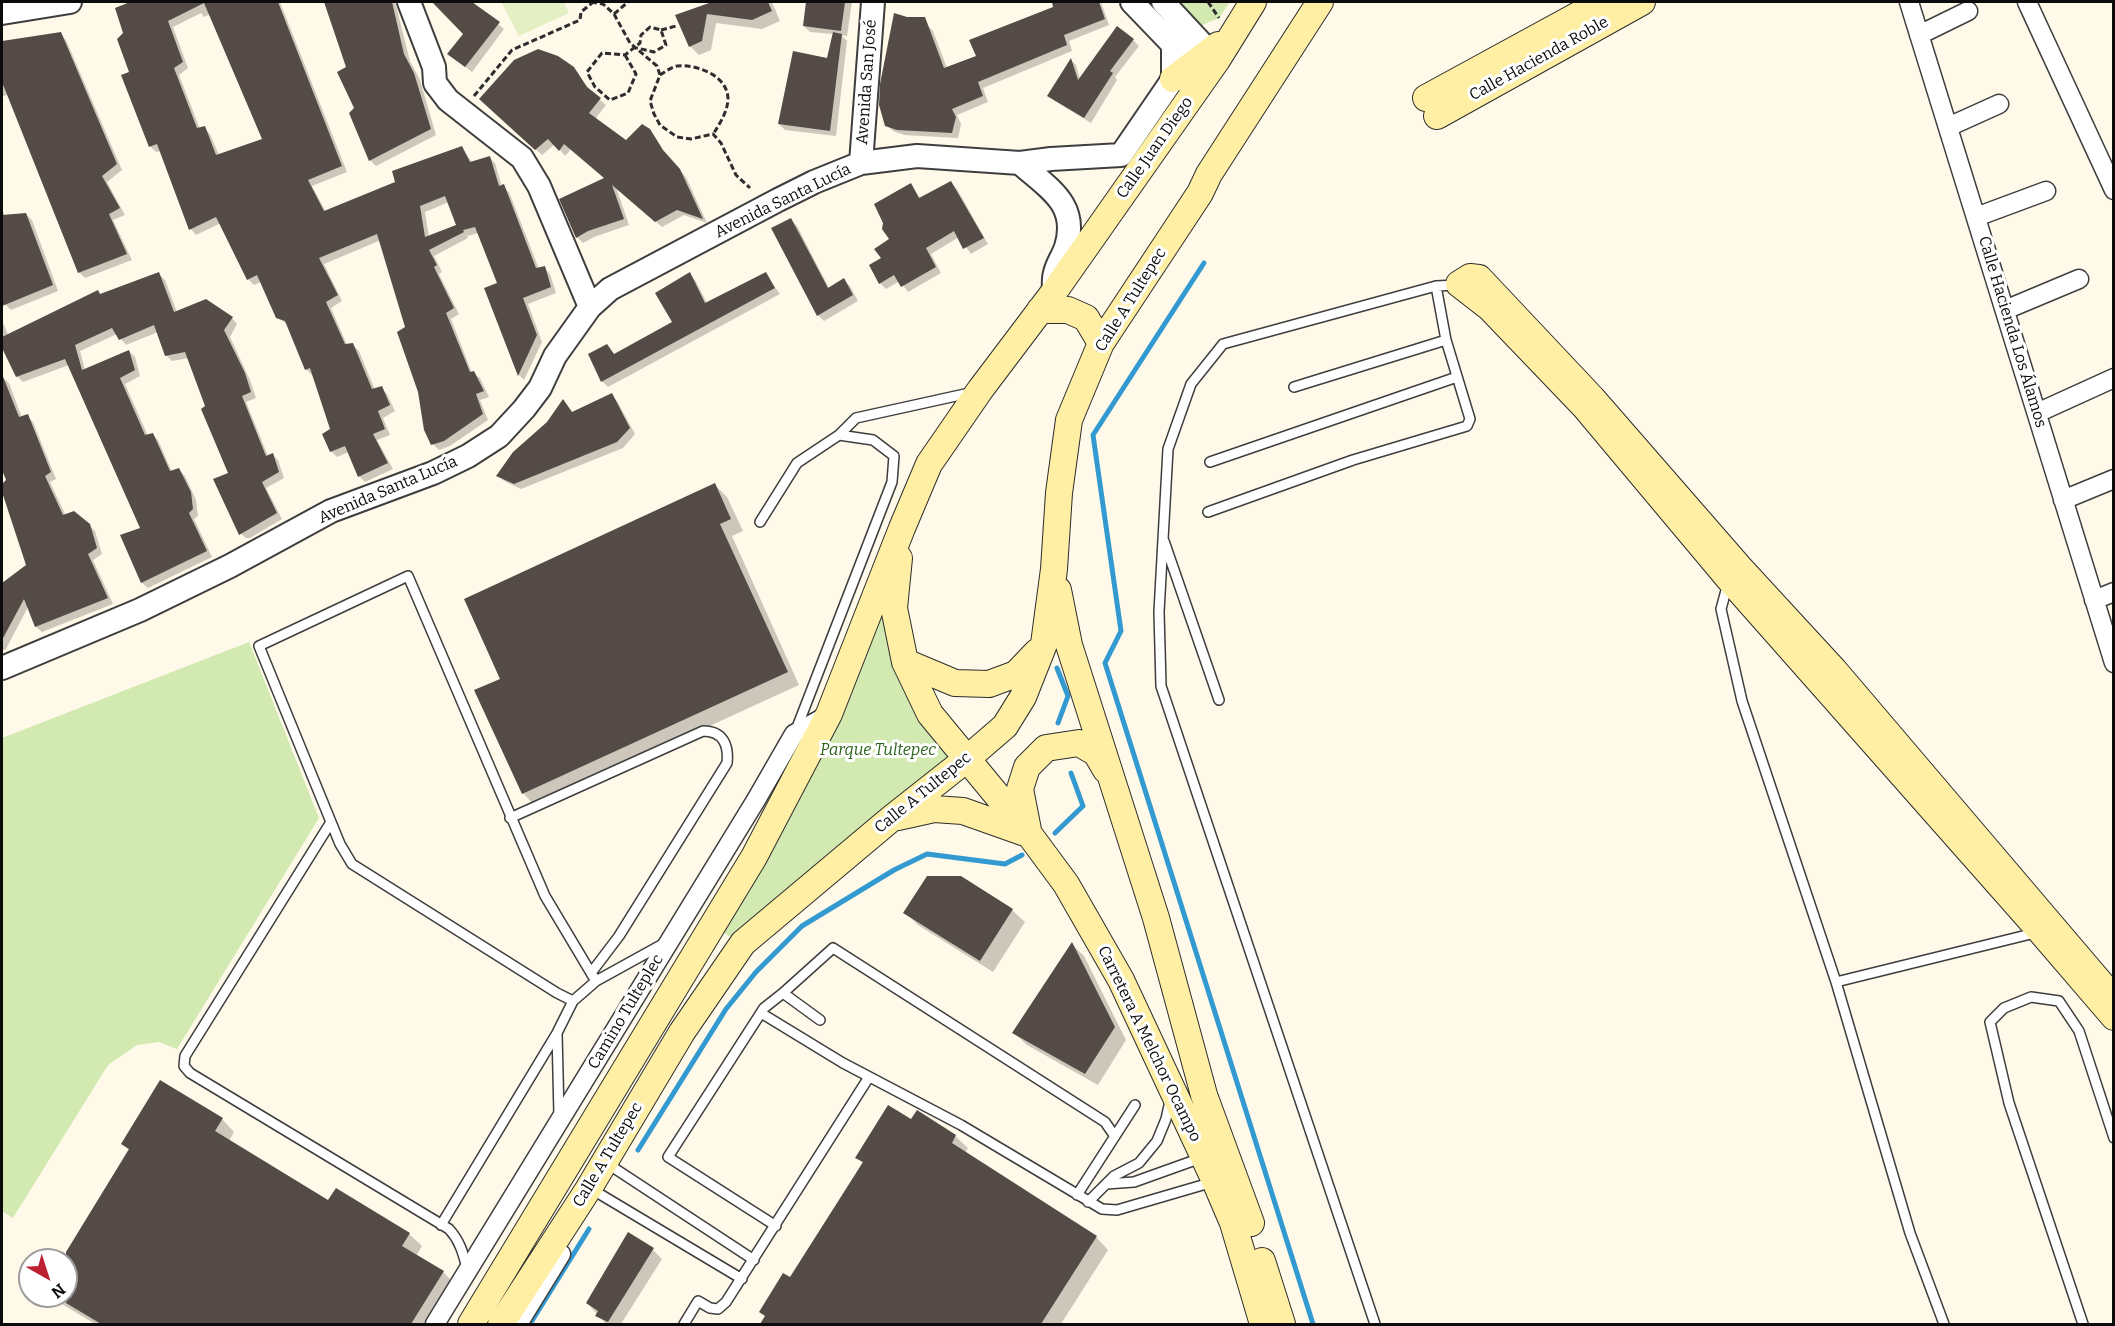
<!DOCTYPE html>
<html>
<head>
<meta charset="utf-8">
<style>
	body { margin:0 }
	#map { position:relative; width:2115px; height:1326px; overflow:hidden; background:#fff9e9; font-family:Bitter,serif }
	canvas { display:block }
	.frame { position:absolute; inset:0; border:3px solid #0b0b0b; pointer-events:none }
	.north { position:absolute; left:18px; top:1248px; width:60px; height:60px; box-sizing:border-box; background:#fff; border:2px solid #9d9d9d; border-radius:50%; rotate:141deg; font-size:16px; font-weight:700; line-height:24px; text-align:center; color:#0b0b0b }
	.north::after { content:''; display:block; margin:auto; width:21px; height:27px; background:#bd2031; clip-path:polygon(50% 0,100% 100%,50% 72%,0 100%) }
</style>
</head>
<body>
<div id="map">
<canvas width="2115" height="1326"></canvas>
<div class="frame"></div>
<div class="north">N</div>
</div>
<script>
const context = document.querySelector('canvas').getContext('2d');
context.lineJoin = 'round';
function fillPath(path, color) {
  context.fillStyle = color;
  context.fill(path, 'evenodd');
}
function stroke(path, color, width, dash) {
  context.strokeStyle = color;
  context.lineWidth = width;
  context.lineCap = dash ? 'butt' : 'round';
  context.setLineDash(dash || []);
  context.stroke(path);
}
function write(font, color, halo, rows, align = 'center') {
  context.font = font + ' Bitter,serif';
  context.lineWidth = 6;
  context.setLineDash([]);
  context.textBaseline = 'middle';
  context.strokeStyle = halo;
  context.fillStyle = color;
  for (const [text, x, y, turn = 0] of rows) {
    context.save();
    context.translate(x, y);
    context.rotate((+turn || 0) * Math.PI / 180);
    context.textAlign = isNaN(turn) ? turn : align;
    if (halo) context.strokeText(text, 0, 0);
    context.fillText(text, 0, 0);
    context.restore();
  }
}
fillPath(new Path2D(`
	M 1179,2 L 1230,2 L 1219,18 L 1202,25 Z
	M 902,531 L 902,656 L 966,758 L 743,943 L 712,927 L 848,679 Z
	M 249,642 L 319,818 L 177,1049 L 159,1042 L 137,1045 L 108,1065 L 13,1218 L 2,1211 L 2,738 Z`), '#d2e9b2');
fillPath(new Path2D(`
	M 501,2 L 564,2 L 569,13 L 519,36 Z`), '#e4f0c4');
fillPath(new Path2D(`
	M 134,2 L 142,2 L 146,5 L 157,2 L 280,2 L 347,172 L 312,186 L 326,212 L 396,183 L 462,148 L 472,162 L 489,157 L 495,163 L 502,187 L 509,192 L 539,269 L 544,268 L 550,274 L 556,293 L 528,304 L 542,342 L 524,380 L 519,375 L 486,289 L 499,284 L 479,233 L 467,236 L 468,238 L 434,256 L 442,272 L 439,274 L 459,314 L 451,319 L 472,373 L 480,378 L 489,397 L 480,400 L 488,420 L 450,446 L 439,450 L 433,444 L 407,328 L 381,240 L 324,264 L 342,301 L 331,308 L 347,345 L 353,345 L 359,351 L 375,390 L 381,388 L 387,394 L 395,411 L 383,418 L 390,435 L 377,440 L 393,469 L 365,482 L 359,476 L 349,452 L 337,457 L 331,451 L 332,430 L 312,375 L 306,369 L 288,325 L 277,317 L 261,282 L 254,285 L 248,279 L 221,223 L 196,235 L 191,229 L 161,151 L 156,152 L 150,146 L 131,73 L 125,33 L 117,9 ZM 201,13 L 204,17 L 210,14 L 264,140 L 219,155 L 210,134 L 204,128 L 200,129 L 179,75 L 188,68 L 173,27 ZM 449,202 L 458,226 L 429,237 L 425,212 Z
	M 325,2 L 395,2 L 410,61 L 420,80 L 436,135 L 376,166 L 371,161 L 350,114 L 356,109 L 347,68 Z
	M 438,2 L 472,2 L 504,29 L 472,72 L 455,59 L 465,34 L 436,4 Z
	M 716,2 L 772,2 L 780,21 L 762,29 L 716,23 L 711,50 L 699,55 L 690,46 L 677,16 Z
	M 808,2 L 852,2 L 847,36 L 841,35 L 847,41 L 836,136 L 785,130 L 779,124 L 828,60 L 834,34 L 810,32 L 804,26 Z
	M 1053,2 L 1101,2 L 1109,25 L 1069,41 L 1072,51 L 983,88 L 988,102 L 957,115 L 961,124 L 958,138 L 904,135 L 893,131 L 887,125 L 926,24 L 933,31 L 947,68 L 978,57 L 1055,8 Z
	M 60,34 L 66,40 L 122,170 L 107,182 L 125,215 L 113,220 L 132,260 L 85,278 L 79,272 L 8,95 L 2,96 L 2,42 Z
	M 1133,40 L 1139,46 L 1115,77 L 1117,80 L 1091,123 L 1055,101 L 1049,95 L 1071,60 L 1076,65 L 1080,79 Z
	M 573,68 L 591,92 L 606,105 L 595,119 L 626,142 L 649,130 L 655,137 L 668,158 L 686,177 L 707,223 L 684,215 L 662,227 L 616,187 L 629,225 L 594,237 L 583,243 L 577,237 L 606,179 L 571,149 L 565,156 L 555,144 L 542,155 L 487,105 Z
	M 951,183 L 957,189 L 988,244 L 971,254 L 959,237 L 931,254 L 941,273 L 908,292 L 900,281 L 886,289 L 880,283 L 883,259 L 911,185 L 921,199 Z
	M 2,209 L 5,216 L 26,214 L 32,220 L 58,291 L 11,310 L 5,304 L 2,292 Z
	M 791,220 L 797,226 L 829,288 L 844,280 L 850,286 L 858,301 L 824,321 L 818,315 L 774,228 Z
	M 159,274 L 165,280 L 177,312 L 232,318 L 237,324 L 230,337 L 250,380 L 256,398 L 246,402 L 268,456 L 273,455 L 278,460 L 284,478 L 266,488 L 282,519 L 250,538 L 246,538 L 239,532 L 230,474 L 189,358 L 172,361 L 166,355 L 158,332 L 126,345 L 117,334 L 80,351 L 85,370 L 129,351 L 135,357 L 140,376 L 125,384 L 148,436 L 152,434 L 158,440 L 172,472 L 179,470 L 185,476 L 196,500 L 198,516 L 194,519 L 212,557 L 148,588 L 142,583 L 142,529 L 69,365 L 23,382 L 17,376 L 4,350 L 2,352 L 2,320 L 8,335 L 101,295 Z
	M 689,274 L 695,280 L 707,303 L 765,274 L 780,294 L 608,387 L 602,381 L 590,355 L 615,355 L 674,322 Z
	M 2,378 L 3,378 L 9,383 L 22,418 L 27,416 L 33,422 L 56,479 L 50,482 L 66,516 L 89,525 L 95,531 L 102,554 L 93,560 L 113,604 L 42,632 L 36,627 L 28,607 L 6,649 L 2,651 L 2,585 L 27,566 L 2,487 L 8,481 L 2,466 Z
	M 611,395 L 617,401 L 635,434 L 623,448 L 521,489 L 504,481 L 498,475 L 549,423 L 563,401 L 573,413 Z
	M 715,485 L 727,497 L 743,531 L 732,536 L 799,685 L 535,806 L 523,793 L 502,679 Z
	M 1012,910 L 1025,922 L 993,972 L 918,925 L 905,912 Z
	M 1072,944 L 1084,956 L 1126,1040 L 1098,1085 L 1027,1045 L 1014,1033 Z
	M 222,1119 L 234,1132 L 229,1141 L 329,1202 L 409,1234 L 422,1246 L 416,1256 L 443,1272 L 455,1284 L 431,1324 L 95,1324 L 57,1301 L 52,1296 L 66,1296 L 66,1260 L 63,1260 L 130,1151 L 123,1144 Z
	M 911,1121 L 955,1136 L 968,1148 L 965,1153 L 1096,1237 L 1108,1250 L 1061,1324 L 762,1324 L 864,1164 L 857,1157 Z
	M 653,1250 L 662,1259 L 621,1324 L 606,1324 L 587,1303 Z`), '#0003');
stroke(new Path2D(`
	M 1204,263 L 1093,435 L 1121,631 L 1105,663 L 1313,1324
	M 1057,668 L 1068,696 L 1058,723
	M 1055,833 L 1083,806 L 1071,773
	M 638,1150 L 726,1009 L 756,972 L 802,926 L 894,870 L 927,854 L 1005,864 L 1022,855
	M 530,1324 L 589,1229`), '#329ad0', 5);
fillPath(new Path2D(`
	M 130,2 L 278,2 L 342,166 L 308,180 L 324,211 L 395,182 L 392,171 L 462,146 L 470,162 L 490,156 L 499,186 L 504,184 L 536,268 L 545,266 L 551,287 L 523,298 L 537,335 L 518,376 L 484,288 L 497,283 L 475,227 L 463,230 L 464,232 L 429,250 L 437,265 L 434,267 L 454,308 L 446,313 L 470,372 L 474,371 L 484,391 L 476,394 L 483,414 L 444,441 L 431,445 L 424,430 L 418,392 L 397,332 L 405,327 L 377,234 L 319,258 L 338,295 L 326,302 L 345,344 L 353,343 L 372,389 L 382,386 L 390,405 L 378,411 L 385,429 L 373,434 L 388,463 L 358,477 L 345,446 L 330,452 L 322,434 L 330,429 L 310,368 L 305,370 L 285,321 L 276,318 L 257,275 L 247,280 L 216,217 L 189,230 L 157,144 L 149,147 L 121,75 L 129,72 L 117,39 L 123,33 L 115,8 ZM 204,3 L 262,139 L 216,155 L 205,126 L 197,128 L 174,68 L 183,62 L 168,21 ZM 445,196 L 456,225 L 425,237 L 420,206 Z
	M 324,2 L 392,2 L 404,54 L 414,73 L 431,129 L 369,161 L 349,113 L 354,108 L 337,72 L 346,67 Z
	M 432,2 L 472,2 L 500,22 L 465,67 L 447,54 L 463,34 Z
	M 712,2 L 768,2 L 772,11 L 752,20 L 707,14 L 702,41 L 689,47 L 675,15 Z
	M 806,2 L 845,2 L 841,31 L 803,26 Z
	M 1052,2 L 1099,2 L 1105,19 L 1064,35 L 1067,45 L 978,82 L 983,96 L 952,109 L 956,117 L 952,133 L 897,130 L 885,126 L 879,105 L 880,84 L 894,13 L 907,17 L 925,17 L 944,68 L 976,56 L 969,40 L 1053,7 Z
	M 1117,26 L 1134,39 L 1110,71 L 1113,73 L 1084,118 L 1047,96 L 1071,58 L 1078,80 Z
	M 61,32 L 117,164 L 102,176 L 120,208 L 109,214 L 127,254 L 78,273 L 2,82 L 2,41 Z
	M 833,32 L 842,34 L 830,131 L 778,124 L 793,51 L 827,58 Z
	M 538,49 L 558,56 L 574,67 L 587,87 L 601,98 L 589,113 L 626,140 L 642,124 L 650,129 L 663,150 L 680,169 L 703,219 L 677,210 L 655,222 L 612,185 L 624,219 L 588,231 L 576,238 L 559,199 L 604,178 L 564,144 L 559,151 L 548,139 L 535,150 L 479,99 L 514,60 Z
	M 951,181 L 984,238 L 963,249 L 954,231 L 926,248 L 936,267 L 901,287 L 894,275 L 879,284 L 869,265 L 881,258 L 874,249 L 889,239 L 882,229 L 883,223 L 874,204 L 911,183 L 919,198 Z
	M 26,213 L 53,285 L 2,306 L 2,215 Z
	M 791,218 L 828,288 L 844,278 L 853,295 L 817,316 L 771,228 Z
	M 159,272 L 174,312 L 206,299 L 233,317 L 224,330 L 245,373 L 251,392 L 242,396 L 266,456 L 273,453 L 279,472 L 262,482 L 277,513 L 239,535 L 213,479 L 228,473 L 201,409 L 205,406 L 185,352 L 165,356 L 154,325 L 119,340 L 112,328 L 75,345 L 82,370 L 129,350 L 135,370 L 120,378 L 145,435 L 153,433 L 170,471 L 179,468 L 191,492 L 193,509 L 189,513 L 207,551 L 141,583 L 120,535 L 140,528 L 65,359 L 16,377 L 2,348 L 2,337 L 98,290 L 100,294 Z
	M 690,272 L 705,303 L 766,272 L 775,288 L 601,382 L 588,354 L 607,344 L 614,354 L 672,322 L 655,293 Z
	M 2,374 L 19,417 L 28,414 L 51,472 L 45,476 L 63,515 L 74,511 L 90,524 L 97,548 L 88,554 L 108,598 L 35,627 L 24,599 L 2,640 L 2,583 L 26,565 L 2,492 L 2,484 L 6,480 L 2,470 Z
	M 612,393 L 630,428 L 617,442 L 514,484 L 496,476 L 513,452 L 547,422 L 563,399 L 572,412 Z
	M 715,483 L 731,519 L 720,524 L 788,672 L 522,794 L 474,690 L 500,679 L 464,599 Z
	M 927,876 L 961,876 L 1013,909 L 980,961 L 903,913 Z
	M 1072,942 L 1115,1027 L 1085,1074 L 1012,1033 Z
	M 160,1080 L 223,1118 L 215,1131 L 328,1200 L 336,1188 L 410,1233 L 402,1246 L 444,1271 L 411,1324 L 101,1324 L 66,1303 L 66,1252 L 129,1149 L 121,1144 Z
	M 888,1105 L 911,1119 L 917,1110 L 956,1135 L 952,1143 L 1097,1236 L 1041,1324 L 760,1324 L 765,1316 L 759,1312 L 783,1273 L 790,1277 L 863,1162 L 855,1158 Z
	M 628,1232 L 654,1248 L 608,1322 L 595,1316 L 598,1311 L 586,1303 Z`), '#544b47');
const service = new Path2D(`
	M 1294,387 L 1446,340
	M 1210,462 L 1457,377
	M 1208,512 L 1353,460 L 1467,426 L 1470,419 L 1446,340 L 1436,286
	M 760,522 L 797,463 L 839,435 L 856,418 L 974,392
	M 1164,541 L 1219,700
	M 1728,583 L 1721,609 L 1742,701 L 1836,982 L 1910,1233 L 1944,1324
	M 796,730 L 892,482 L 894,456 L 873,440 L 839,435
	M 510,818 L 703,731 C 723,731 729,745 727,763 L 619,936 L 591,973 L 596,981
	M 331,822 L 185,1056 L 184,1066 L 190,1073 L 449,1229 C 460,1241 463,1253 467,1268
	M 1836,982 L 2039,932
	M 783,993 L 820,1020
	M 573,1001 L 557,993 L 352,864 L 340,844 L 259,646 L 408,576 L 545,896 L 591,973
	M 761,1013 L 843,1063 L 961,1125 L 1102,1209 L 1117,1210 L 1213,1182
	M 557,1033 L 559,1115
	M 614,1168 L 754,1260
	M 1106,1184 L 1134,1182 L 1201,1158
	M 598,1193 L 742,1279
	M 1077,1195 L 1135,1105
	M 1088,1202 L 1114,1176 L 1139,1163 L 1157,1141 L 1166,1119 L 1170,1101
	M 441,1225 L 557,1033 L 573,1001 L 596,981 L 663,944
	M 776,1226 L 668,1157 L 764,1008 L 783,993 L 833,948 L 1105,1122 L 1114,1135
	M 684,1324 L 698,1301 L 710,1308 L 718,1309 L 726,1302 L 869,1077
	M 1375,1324 L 1161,686 L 1159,612 L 1168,449 L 1191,384 L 1223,344 L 1436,286 L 1457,285
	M 2083,1324 L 2009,1103 L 1990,1022 L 2004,1008 L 2031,997 L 2059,1001 L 2079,1031 L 2114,1138`);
const minor = new Path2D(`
	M 1909,2 L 2114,663
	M 2027,2 L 2114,190
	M 1919,35 L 1968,11
	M 1948,127 L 1999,104
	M 1976,217 L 2046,191
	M 2005,310 L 2079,279
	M 2037,413 L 2114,378
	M 2063,500 L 2114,479
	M 2094,600 L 2114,592
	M 435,1324 L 756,800 L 794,734 L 828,715
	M 518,1324 L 561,1254`);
const tertiary = new Path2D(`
	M 409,2 L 434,67 L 435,83 L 448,100 L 522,158 L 539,186 L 590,307
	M 1132,2 L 1183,55
	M 1163,2 L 1217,60
	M 2,13 L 70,2
	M 861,163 L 873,2
	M 1020,163 C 1049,189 1079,204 1066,247 C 1063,256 1057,264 1055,273 C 1053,279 1054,286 1054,292
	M 2,668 L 140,610 L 230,566 L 331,511 L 433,473 L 468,456 L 499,436 L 524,409 L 540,388 L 555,356 L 590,307 L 610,289 L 778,200 L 814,182 L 861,163 L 917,156 L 1020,163 L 1051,159 L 1121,155 L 1173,79 L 1173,44`);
const secondary = new Path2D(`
	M 1173,79 L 1218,45
	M 1426,98 L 1602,2
	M 1437,116 L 1642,2
	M 1040,310 L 1068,310 L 1086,318 L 1101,343
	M 899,558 L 894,608 L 905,662 L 930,714 L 1029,834 L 1066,884 L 1121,980 L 1215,1181 L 1233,1223 L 1263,1324
	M 1058,590 L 1069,645 L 1156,918 L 1204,1095 L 1251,1223
	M 905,662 L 955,683 L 989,684 L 1016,674 L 1037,652
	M 898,817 L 934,809 L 963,811 L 1028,834
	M 1028,830 L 1020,789 L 1027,767 L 1046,748 L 1079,743 L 1096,753 L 1106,770
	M 2114,999 L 1834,670 L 1740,568 L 1592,398 L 1479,278 L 1470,277 L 1459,284 L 1490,308 L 1584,406 L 1729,579 L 2041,932 L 2114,1017
	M 1262,1261 L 1282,1324
	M 471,1324 L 754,857 L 829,714 L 902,528 L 929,464 L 980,390 L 1054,292 L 1217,60 L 1253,2
	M 501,1324 L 589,1188 L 682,1032 L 743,943 L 892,818 L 968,758 L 1005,726 L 1023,697 L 1044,644 L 1054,569 L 1059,493 L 1069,420 L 1101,343 L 1200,193 L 1209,174 L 1320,2`);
stroke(service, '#3e3e3e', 12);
stroke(minor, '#3e3e3e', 21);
stroke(tertiary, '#3e3e3e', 26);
stroke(secondary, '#2d2d2d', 28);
stroke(new Path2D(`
	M 591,2 L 603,4 L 614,14 L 630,43 L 657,66 L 660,75 L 650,101 L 654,114 L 660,125 L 677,137 L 691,139 L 713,134 L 721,143 L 736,175 L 750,188
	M 1208,2 L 1219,18
	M 614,14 L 628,2
	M 661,30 L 676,26
	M 625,55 L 636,74 L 628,93 L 610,100 L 595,87 L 587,72 L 602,53 L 625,55 L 640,43 L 641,35 L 650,27 L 661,30 L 666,45 L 654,52 L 637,48
	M 660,75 C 665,72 671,67 677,66 C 696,64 727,75 728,98 C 728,111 720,123 714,133
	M 474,96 L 512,50 L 580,20 L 581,12 L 592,3`), '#2d2d2d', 3, [6, 3]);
stroke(service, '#fff', 9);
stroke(minor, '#fff', 18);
stroke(tertiary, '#fff', 22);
stroke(secondary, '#ffefa4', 26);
write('16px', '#0b0b0b', '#fff', [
	["Calle Hacienda Roble",1539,59,-29],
	["Avenida San José",867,82,-86],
	["Calle Juan Diego",1155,148,-55],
	["Avenida Santa Lucía",783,201,-26],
	["Calle A Tultepec",1131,300,-58],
	["Calle Hacienda Los Álamos",2012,332,73],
	["Avenida Santa Lucía",388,490,-23],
	["Calle A Tultepec",923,793,-39],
	["Camino Tulteplec",626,1012,-59],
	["Carretera A Melchor Ocampo",1149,1044,64],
	["Calle A Tultepec",608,1155,-59]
]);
write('italic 16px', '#2e631b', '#fff', [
	["Parque Tultepec",878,751]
]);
</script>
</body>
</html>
